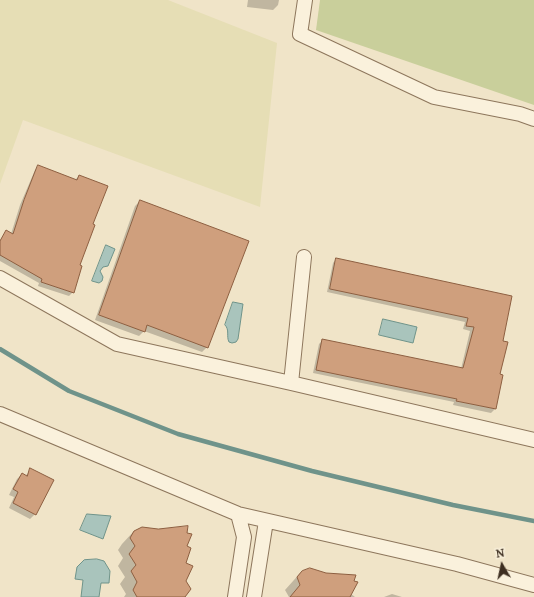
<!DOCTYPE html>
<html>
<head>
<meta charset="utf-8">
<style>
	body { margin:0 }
	#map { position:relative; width:534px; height:597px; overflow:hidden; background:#f0e4c8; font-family:Lora,serif }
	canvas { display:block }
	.north { position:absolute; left:482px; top:545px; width:40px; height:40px; -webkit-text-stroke:3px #f7eed8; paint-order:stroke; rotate:351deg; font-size:11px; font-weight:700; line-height:16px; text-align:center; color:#3d2e20 }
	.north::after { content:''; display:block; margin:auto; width:14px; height:18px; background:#3d2e20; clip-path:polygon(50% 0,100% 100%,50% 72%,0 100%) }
</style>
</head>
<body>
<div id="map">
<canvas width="534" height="597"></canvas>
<div class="north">N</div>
</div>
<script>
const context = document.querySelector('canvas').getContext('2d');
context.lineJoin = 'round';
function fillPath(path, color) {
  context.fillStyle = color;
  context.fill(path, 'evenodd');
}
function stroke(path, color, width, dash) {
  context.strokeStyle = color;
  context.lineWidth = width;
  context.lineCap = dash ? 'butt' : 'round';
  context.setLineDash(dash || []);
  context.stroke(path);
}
fillPath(new Path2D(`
	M 0,0 L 168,0 L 277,43 L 260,207 L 23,120 L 0,184 Z`), '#e6deb5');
fillPath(new Path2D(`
	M 320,0 L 534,0 L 534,105 L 316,30 Z`), '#c9cf9b');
const water = new Path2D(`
	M 106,245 L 115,249 L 108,266 L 103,267 L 100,271 L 103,277 L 102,281 L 99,283 L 92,281 Z
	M 233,302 L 243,304 L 238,339 L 236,342 L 232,343 L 229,342 C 226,336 230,330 225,325 Z
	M 383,319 L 417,327 L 413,343 L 379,335 Z
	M 87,514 L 111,516 L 103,539 L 80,530 Z
	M 97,559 L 104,561 L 110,571 L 109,583 L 101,583 L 99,597 L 81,597 L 83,580 L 75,579 L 77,567 L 84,560 Z`);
fillPath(water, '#a9c4bc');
stroke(water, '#6f938a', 1);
fillPath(new Path2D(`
	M 248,0 L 279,0 L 278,5 L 273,10 L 247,7 Z
	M 38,166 L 75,180 L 79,176 L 92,225 L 79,266 L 73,292 L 69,296 L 38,286 L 39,283 L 0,261 L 0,240 L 7,232 L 11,234 L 20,205 L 35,170 Z
	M 140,201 L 207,347 L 202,352 L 144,331 L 139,336 L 95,320 L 135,206 Z
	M 336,259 L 511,297 L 501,342 L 499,375 L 502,376 L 495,409 L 491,413 L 453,405 L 454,402 L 313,373 L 319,344 L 323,340 L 461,369 L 470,331 L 463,329 L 465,322 L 327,292 L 333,263 Z
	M 31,470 L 35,514 L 30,519 L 9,508 L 14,497 L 9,495 L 17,479 L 22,474 L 25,476 Z
	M 134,531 L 186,547 L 184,597 L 124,597 L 126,594 L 120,584 L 125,577 L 118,566 L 123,558 L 118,550 L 122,544 Z
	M 302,571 L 351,594 L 355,597 L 289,597 L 285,590 Z
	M 392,594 L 402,597 L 384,597 Z`), '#0003');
stroke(new Path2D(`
	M 0,349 L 69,391 L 178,434 L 312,471 L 453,505 L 534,521`), '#6f938a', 4.5);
const building = new Path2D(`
	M 38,165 L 77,180 L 79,175 L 108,186 L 93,224 L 95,225 L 80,265 L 82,266 L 74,293 L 41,282 L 42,279 L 0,255 L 0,241 L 6,230 L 13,234 L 24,200 Z
	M 140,200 L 249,241 L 208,348 L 147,325 L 145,332 L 99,315 Z
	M 336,258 L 512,296 L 503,341 L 508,342 L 500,374 L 503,375 L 496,409 L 456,401 L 457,399 L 316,370 L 322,339 L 463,368 L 474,327 L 466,326 L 468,318 L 330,289 Z
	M 30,468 L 54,480 L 36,515 L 13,503 L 18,492 L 13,489 L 22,473 L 27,476 Z
	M 188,526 L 187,533 L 192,534 L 187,546 L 191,548 L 186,563 L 193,566 L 186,581 L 191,589 L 185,597 L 137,597 L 133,590 L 137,582 L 131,571 L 136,565 L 129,554 L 135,546 L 130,538 L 134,531 L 142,527 L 158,529 Z
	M 310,568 L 326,573 L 356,575 L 354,581 L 358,582 L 350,597 L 290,597 L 300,585 L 297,577 L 302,571 Z`);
fillPath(building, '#cf9f7d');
stroke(building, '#8d5f41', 1);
const minor = new Path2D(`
	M 305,0 L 300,34 L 434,97 L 520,114 L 534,119
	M 0,278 L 117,344 L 291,383 L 534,440
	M 291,383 L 304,257
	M 0,414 L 238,514 L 457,564 L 534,585
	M 235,597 L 244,537 L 238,514
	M 254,597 L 266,521`);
stroke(minor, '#8d765c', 16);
stroke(minor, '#faf1dc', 14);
</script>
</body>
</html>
